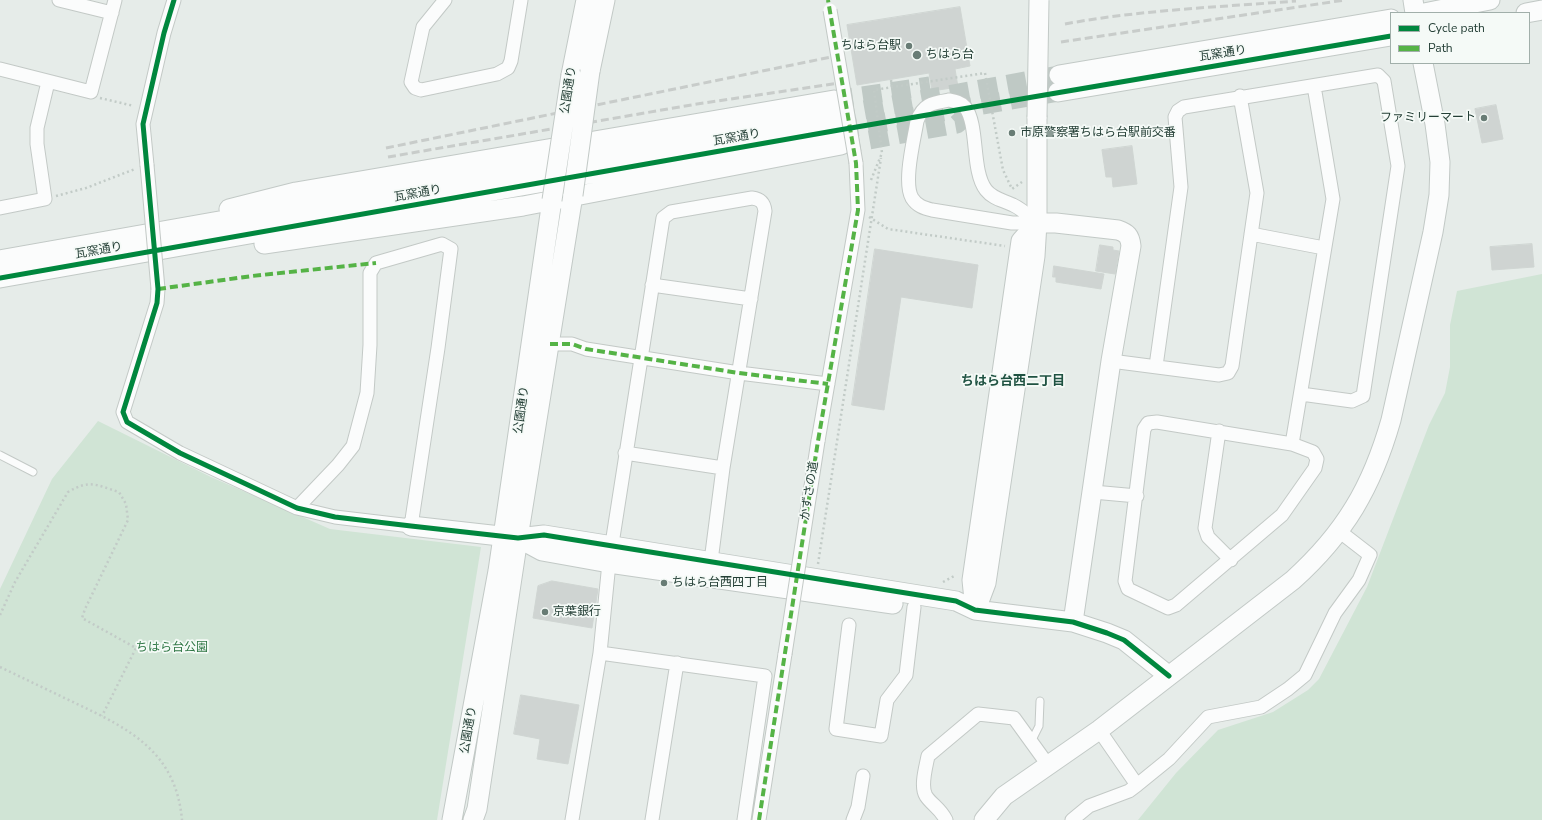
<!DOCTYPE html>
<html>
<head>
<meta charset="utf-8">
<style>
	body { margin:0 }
	#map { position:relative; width:1542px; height:820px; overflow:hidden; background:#e6ece9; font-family:"Nunito Sans",sans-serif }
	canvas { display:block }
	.legend { position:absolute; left:1390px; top:12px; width:140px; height:52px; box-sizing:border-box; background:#f5faf7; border:1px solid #a1afaa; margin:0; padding:5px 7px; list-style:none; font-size:12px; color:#243f36 }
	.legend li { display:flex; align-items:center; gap:8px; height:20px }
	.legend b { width:20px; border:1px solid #a1afaa }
</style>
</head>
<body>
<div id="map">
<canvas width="1542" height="820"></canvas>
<ul class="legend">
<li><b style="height:5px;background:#00873e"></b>Cycle path</li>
<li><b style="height:5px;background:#55b346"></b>Path</li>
</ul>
</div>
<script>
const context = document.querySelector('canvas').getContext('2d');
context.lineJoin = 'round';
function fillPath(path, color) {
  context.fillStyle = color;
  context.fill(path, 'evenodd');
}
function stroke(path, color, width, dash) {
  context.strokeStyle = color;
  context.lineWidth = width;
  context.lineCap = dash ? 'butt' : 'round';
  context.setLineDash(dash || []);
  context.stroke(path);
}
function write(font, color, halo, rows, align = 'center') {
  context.font = font + ' "Nunito Sans","Noto Sans JP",sans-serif';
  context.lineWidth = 3.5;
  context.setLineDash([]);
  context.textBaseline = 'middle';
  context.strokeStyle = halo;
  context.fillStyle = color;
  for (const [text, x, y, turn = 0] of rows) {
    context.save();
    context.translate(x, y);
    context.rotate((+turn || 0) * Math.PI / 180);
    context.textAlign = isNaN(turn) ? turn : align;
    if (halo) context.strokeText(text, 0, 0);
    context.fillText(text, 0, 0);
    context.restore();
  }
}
fillPath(new Path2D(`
	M 1542,274 L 1542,820 L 1138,820 L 1176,773 L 1218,730 L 1273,712 L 1308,690 L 1319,679 L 1367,587 L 1429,425 L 1445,393 L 1450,367 L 1450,325 L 1457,291 Z
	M 98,421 L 211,477 L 330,529 L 481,547 L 437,820 L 0,820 L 0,589 L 52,479 Z`), '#d0e4d5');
const building = new Path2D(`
	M 960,7 L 970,66 L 955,69 L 958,87 L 932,91 L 929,73 L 857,85 L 847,25 Z
	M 1496,105 L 1503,139 L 1482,143 L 1475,109 Z
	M 1132,146 L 1137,184 L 1113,187 L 1112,177 L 1106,177 L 1102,150 Z
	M 1532,244 L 1534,267 L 1492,270 L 1490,247 Z
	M 1100,245 L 1113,247 L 1113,250 L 1119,251 L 1115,274 L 1096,271 Z
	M 875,249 L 978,265 L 972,308 L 901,297 L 884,410 L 852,405 Z
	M 1054,266 L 1104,274 L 1101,289 L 1056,282 L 1056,277 L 1053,277 Z
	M 552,581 L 598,589 L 592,628 L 533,618 L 538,586 Z
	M 521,695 L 579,705 L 568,764 L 537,759 L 540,739 L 514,734 Z`);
fillPath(building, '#cfd4d2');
stroke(building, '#cfd5d2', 1);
stroke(new Path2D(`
	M 834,100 L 930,86
	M 836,115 L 1059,75
	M 839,130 L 1058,92
	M 841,145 L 957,124 L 976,107`), '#bfc9c5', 19, [19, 10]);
const lane = new Path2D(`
	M 0,455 L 33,472
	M 1031,742 L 1039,726 L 1040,701`);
const street = new Path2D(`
	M 59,0 L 112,13
	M 445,0 L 423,27 L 411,82 L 415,88 L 421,90 L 497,74 L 508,68 L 511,61 L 521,0
	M 0,69 L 91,92 L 115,0
	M 949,100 C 955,101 961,102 965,107 C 979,125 971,171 986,190 C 993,199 1003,200 1013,205 C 1022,209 1030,217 1037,223 L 1012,223 L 932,210 C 924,208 917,206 912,198 C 903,182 914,140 917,121 C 923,104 932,103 949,100 Z
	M 147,165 L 143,124 L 164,33 L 174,0
	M 0,208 L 45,199 L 37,144 L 37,128 L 48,82
	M 1251,234 L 1324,248
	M 652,285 L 751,299
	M 158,289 L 157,303 L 123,412 L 127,422 L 180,453 L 297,508 L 335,517 L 411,526 L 438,348 L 451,249 L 442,244 L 376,263 L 370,273 L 370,345 L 367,393 L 353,446 L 338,465 L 297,508
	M 550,344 L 572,344 L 586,349 L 739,373 L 828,384
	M 1111,361 L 1219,375 L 1228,373 L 1232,366 L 1257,193 L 1240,96
	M 1156,366 L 1181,187 L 1175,117 L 1178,111 L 1184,107 L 1378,75 L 1384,81 L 1398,166 L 1363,396 L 1352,401 L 1301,394
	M 1157,422 L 1292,444 L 1313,452 L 1317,459 L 1315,468 L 1282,515 L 1176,605 L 1168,608 L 1128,589 L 1125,581 L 1144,429 L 1148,423 Z
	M 1219,431 L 1205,528 L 1208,537 L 1231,560
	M 818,441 L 858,210 L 856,163
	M 1292,444 L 1333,199 L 1314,86
	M 625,453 L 723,468
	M 1093,492 L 1137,496
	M 849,625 L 836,729 L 881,736 L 887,700 L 906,675 L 914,607
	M 600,653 L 765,676 L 744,820
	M 1099,730 L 1137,785
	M 572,820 L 600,653 L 609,563 L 663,218 L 671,212 L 752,198 C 760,199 764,202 765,211 L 723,468 L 711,561
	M 652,820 L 677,663
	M 759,820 L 785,654
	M 853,820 L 858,807 L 863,776
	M 946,820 C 940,808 932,805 926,796 C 920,786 926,767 928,756 L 978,714 L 1014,718 L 1048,765
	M 1072,820 L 1089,806 L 1129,791 L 1137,785 L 1169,759 L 1208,717 L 1261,707 L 1288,689 L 1305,675 L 1335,613 L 1359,580 L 1370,555 L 1339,531`);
const secondary = new Path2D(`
	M 1413,0 L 1415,13
	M 1424,13 L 1490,0
	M 1526,13 L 1542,10
	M 590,71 L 605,0
	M 571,75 L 586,0
	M 1059,75 L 1391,19
	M 1058,92 L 1391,36
	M 229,209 L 296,192 L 834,100
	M 264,244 L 523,206 L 841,145
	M 0,260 L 575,158 L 836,115
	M 0,278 L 839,130
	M 411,526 L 518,538 L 544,535 L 956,601 L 975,610 L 1073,622 L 1107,633 L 1124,640 L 1169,676
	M 518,538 L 542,551 L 609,563 L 893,604
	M 977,607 L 986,583 L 1035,256 L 1037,223 L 1037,117
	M 975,610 L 972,580 L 1021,241 L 1037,223 L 1056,223 L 1118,230 C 1127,233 1130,236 1131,246 L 1111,361 L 1073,622
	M 452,820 L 498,571 L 552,200
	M 473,820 L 477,809 L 518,538 L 573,195
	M 984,820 L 1004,796 L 1099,730 L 1293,580 C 1345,533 1372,487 1391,420 L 1433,232 L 1439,195 L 1440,162 L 1435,124 L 1423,63`);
stroke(lane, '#c3c9c6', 9);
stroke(street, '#c3c9c6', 15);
stroke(secondary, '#c2c9c6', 21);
stroke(new Path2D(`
	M 891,80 L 892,87
	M 100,98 L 134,106
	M 871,180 L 882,153 L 874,90 L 985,73 L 1003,170 L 1012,189 L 1022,182
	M 56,196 L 86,188 L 135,169
	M 869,217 L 888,229 L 1005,246
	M 818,564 L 881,158
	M 943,582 L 956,575
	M 0,615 L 15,582 L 68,492 C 90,479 96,485 119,492 L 126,504 L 128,520 L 85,609 L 82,618 L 136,648 L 102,716
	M 0,667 C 25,679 50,691 75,703 C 130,729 176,752 182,820`), '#c2cbc7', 2.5, [2, 3]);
stroke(lane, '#fbfcfc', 7);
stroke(street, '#fbfcfc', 13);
stroke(secondary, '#fbfcfc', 19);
stroke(new Path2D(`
	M 1065,24 C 1140,10 1220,7 1296,1
	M 1061,42 L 1345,0
	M 386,148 L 836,56
	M 388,157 L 697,104 L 839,83`), '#c8ccca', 3, [8, 4]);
const streetBridge = new Path2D(`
	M 830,10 L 856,163
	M 147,165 L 158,289
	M 785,654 L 818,441`);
const secondaryBridge = new Path2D(`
	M 1037,117 L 1039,0
	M 573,195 L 590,71
	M 552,200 L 571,75`);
stroke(streetBridge, '#c3c9c6', 15, []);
stroke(secondaryBridge, '#c2c9c6', 21, []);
stroke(streetBridge, '#fbfcfc', 13);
stroke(secondaryBridge, '#fbfcfc', 19);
stroke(new Path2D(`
	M 158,289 L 252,276 L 376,263
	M 550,344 L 572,344 L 586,349 L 739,373 L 828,384
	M 759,820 L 818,441 L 858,210 L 856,163 L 828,0`), '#55b346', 4, [8, 4]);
stroke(new Path2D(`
	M 174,0 L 164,33 L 143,124 L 158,289 L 157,303 L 123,412 L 127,422 L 180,453 L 297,508 L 335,517 L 411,526 L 518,538 L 544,535 L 956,601 L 975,610 L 1073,622 L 1107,633 L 1124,640 L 1169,676
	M 0,278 L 839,130 L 1391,36`), '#00873e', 5);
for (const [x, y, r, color] of [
	[909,46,4,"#687c75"],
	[917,55,5,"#687c75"],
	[1484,118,4,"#687c75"],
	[1012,133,4,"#687c75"],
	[664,583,4,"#687c75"],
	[545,612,4,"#687c75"]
]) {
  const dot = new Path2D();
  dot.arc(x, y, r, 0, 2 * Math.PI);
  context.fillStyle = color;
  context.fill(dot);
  stroke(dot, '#f5faf7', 1.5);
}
write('12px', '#243f36', '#f5faf7', [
	["ちはら台駅",901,46,"right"],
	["ちはら台",926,55],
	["ファミリーマート",1476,118,"right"],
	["市原警察署ちはら台駅前交番",1020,133],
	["ちはら台西四丁目",672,583],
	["京葉銀行",553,612]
], 'left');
write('12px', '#243f36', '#f5faf7', [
	["瓦窯通り",1223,54,-9],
	["公園通り",569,90,-81],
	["瓦窯通り",737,138,-10],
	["瓦窯通り",418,194,-10],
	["瓦窯通り",99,251,-10],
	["公園通り",522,410,-82],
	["かずさの道",810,491,-81],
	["公園通り",469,730,-80]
]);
write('12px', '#2e7644', '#f5faf7', [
	["ちはら台公園",172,648]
]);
write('bold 13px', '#1f5242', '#f5faf7', [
	["ちはら台西二丁目",1013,382]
]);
</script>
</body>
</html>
